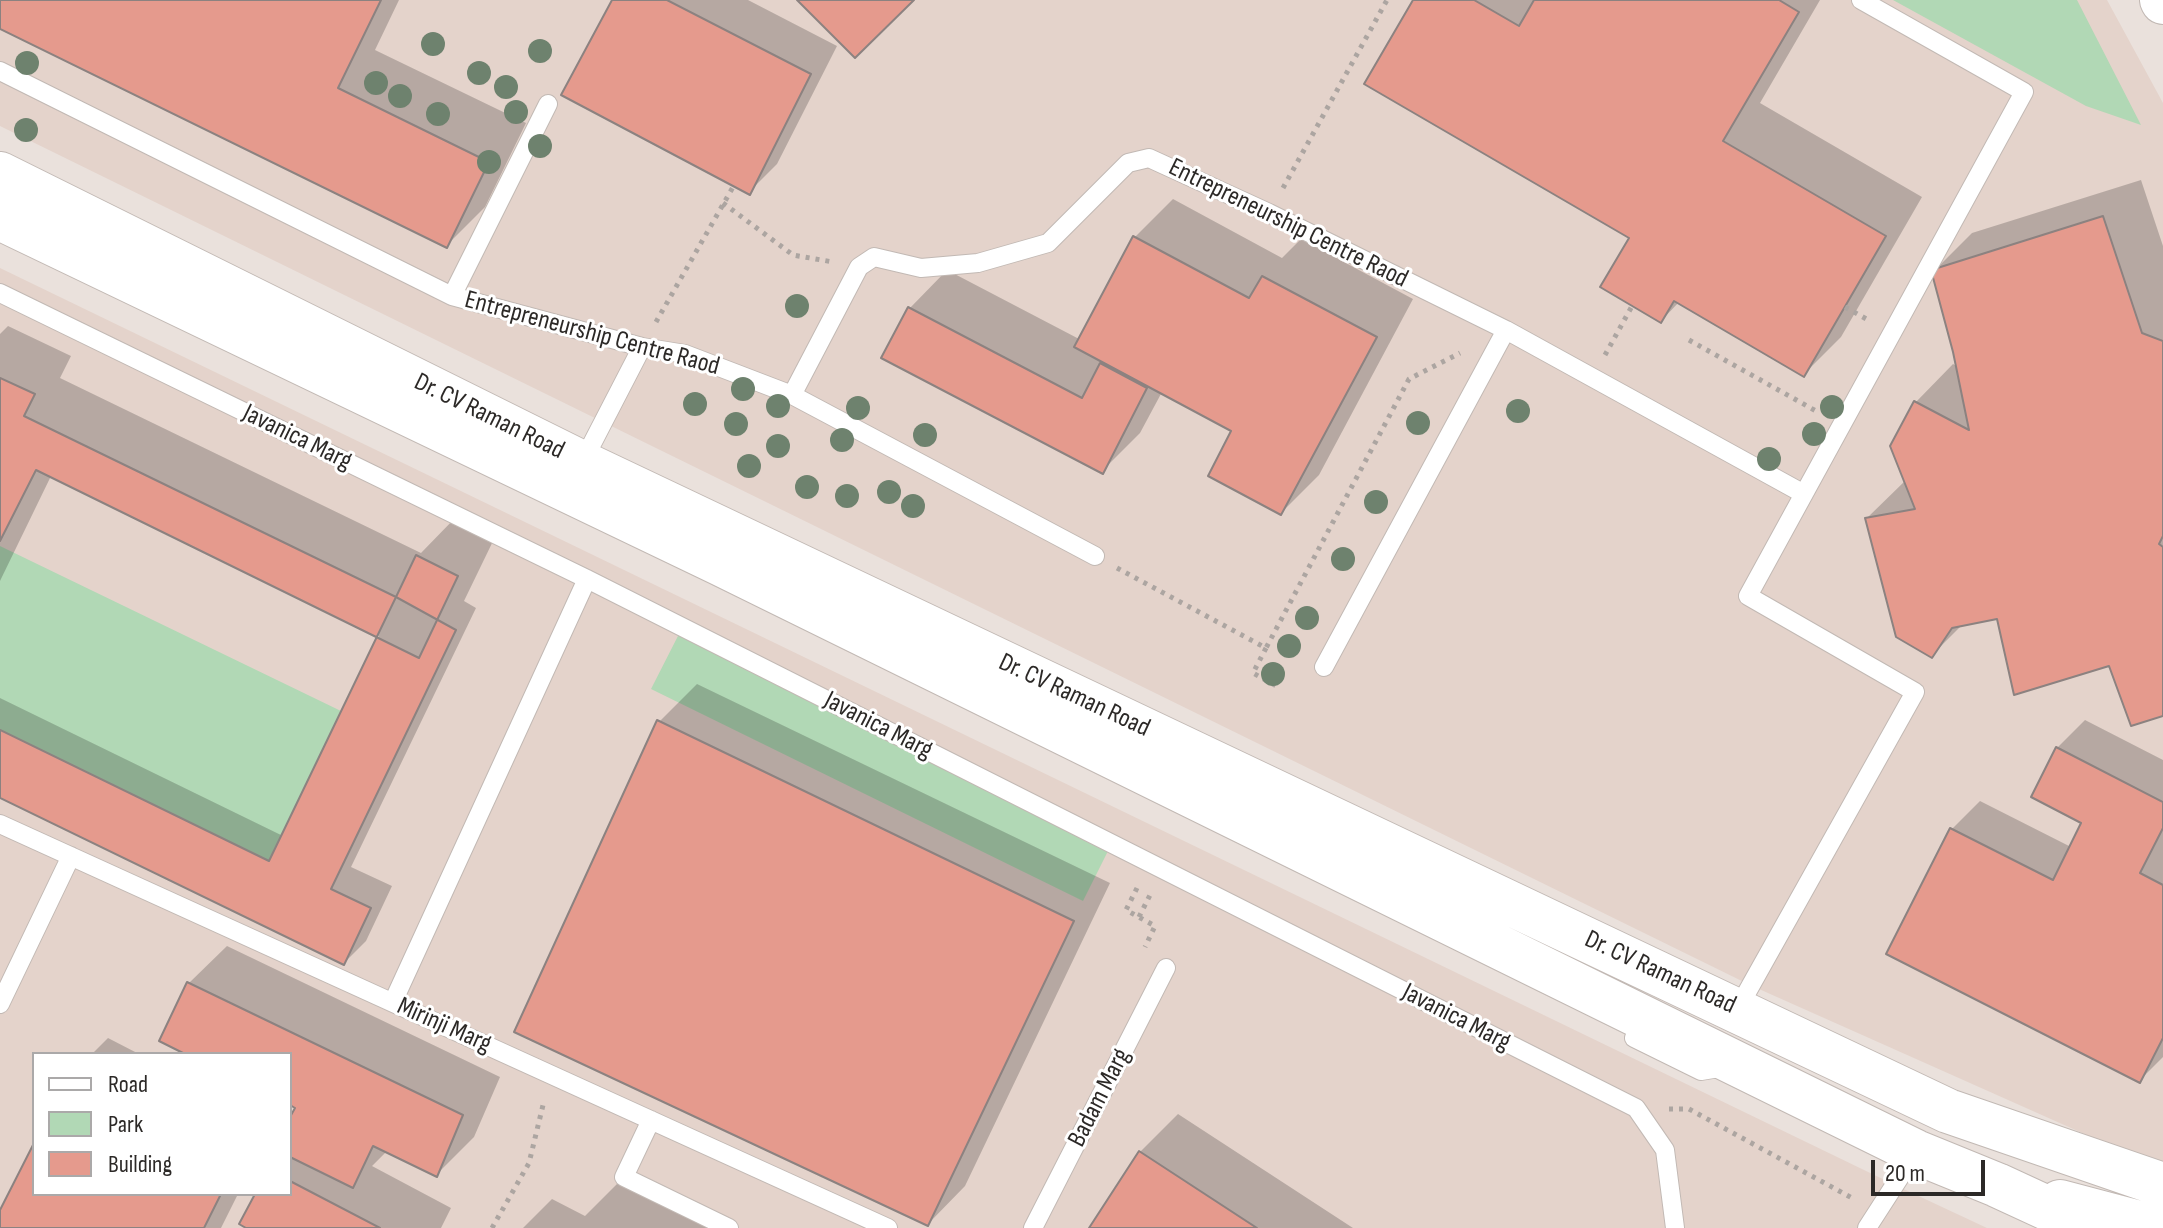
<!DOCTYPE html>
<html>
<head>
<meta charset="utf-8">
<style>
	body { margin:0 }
	#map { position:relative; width:2163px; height:1228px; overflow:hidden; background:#eae1dc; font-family:"Sofia Sans Condensed",sans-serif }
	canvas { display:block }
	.legend { position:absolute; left:32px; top:1052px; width:260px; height:144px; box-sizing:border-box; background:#fff; border:2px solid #aba9a9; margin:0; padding:10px 14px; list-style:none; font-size:24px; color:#2c2927 }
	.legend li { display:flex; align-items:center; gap:16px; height:40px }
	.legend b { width:40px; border:2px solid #aba9a9 }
	.scale { position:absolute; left:1871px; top:1160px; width:114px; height:36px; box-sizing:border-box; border:4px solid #2c2927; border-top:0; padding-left:10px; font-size:24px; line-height:28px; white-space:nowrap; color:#2c2927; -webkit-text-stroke:6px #fff; paint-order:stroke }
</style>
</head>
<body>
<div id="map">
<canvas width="2163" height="1228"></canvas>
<ul class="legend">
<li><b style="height:10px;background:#fff"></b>Road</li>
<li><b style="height:22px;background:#b1d8b5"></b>Park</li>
<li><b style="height:22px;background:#e59a8d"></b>Building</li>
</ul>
<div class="scale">20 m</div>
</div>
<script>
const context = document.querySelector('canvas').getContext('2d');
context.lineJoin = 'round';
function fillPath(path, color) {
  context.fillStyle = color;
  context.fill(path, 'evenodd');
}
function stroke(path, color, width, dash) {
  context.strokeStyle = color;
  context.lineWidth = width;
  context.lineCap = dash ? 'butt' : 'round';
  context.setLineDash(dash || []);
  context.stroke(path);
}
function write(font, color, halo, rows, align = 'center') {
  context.font = font + ' "Sofia Sans Condensed",sans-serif';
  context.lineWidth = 6;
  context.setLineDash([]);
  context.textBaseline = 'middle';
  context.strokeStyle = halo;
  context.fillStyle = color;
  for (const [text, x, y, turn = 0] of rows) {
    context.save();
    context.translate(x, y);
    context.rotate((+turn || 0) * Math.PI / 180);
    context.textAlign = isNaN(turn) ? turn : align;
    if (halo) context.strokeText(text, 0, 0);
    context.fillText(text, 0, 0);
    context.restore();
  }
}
fillPath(new Path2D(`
	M 0,0 L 2107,0 L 2163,103 L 2163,1169 L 1750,985 L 0,126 Z
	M 0,268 L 1895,1185 L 1987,1228 L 0,1228 ZM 34,1054 L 290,1054 L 290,1194 L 34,1194 Z`), '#e4d3cb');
fillPath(new Path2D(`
	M 1893,0 L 2077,0 L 2141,125 L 2086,106 Z
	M 0,546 L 341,711 L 269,861 L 0,730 Z
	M 679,634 L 1108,851 L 1083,901 L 651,689 Z`), '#b1d8b5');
fillPath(new Path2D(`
	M 0,0 L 399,0 L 375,50 L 526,123 L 485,207 L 447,245 L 0,27 Z
	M 614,0 L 748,0 L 837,46 L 777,164 L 749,192 Z
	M 1415,0 L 1820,0 L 1760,103 L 1922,197 L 1841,337 L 1803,375 L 1679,302 L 1661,321 L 1632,238 Z
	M 2141,180 L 2163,246 L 2163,714 L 2110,663 L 1999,617 L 1964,623 L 1931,656 L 1867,518 L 1906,480 L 1916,402 L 1953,364 L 1958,367 L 1934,271 L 1972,233 Z
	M 1173,199 L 1282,258 L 1301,239 L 1413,299 L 1319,475 L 1281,513 L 1234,430 L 1162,392 L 1140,433 L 1102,471 L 910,308 L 947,270 L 1081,340 L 1135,237 Z
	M 8,326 L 71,356 L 60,378 L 421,553 L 455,518 L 495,537 L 464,601 L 476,608 L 351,867 L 392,886 L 366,941 L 344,963 L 0,796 L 0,698 L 283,836 L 379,636 L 51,476 L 0,581 L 0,334 Z
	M 697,684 L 1110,883 L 965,1186 L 928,1224 L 659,722 Z
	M 2085,720 L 2163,760 L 2163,1057 L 2139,1081 L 1952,829 L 1980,801 L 2071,847 L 2084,822 L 2057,748 Z
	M 227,946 L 500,1077 L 474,1137 L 436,1175 L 387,1151 L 372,1166 L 451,1208 L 441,1228 L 250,1228 L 258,1194 L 290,1194 L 290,1122 L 297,1107 L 290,1103 L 290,1054 L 190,1054 L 189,983 Z
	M 108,1038 L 139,1054 L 92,1054 Z
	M 1178,1114 L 1353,1228 L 1091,1228 L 1140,1152 Z
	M 34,1147 L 34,1194 L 238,1194 L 221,1228 L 0,1228 L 0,1215 Z
	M 619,1182 L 709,1228 L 523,1228 L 552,1199 L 585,1216 Z`), '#0003');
const building = new Path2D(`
	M 0,0 L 381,0 L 338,88 L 489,162 L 447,248 L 0,29 Z
	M 612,0 L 667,0 L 811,74 L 750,195 L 561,95 Z
	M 797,0 L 914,0 L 855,58 Z
	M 1413,0 L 1474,0 L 1519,26 L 1534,0 L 1779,0 L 1799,12 L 1723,141 L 1886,236 L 1804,377 L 1674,301 L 1661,323 L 1600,287 L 1629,238 L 1364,84 Z
	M 2103,216 L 2142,333 L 2163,341 L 2163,536 L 2159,544 L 2163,547 L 2163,716 L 2131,726 L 2109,666 L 2014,695 L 1997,619 L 1952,628 L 1932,658 L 1896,637 L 1865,518 L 1915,509 L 1890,446 L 1914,401 L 1969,430 L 1953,352 L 1931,270 Z
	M 1133,236 L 1249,298 L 1262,276 L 1377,337 L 1281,515 L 1208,476 L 1231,431 L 1074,347 Z
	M 908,307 L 1082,398 L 1100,363 L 1147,388 L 1103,474 L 881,358 Z
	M 0,378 L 35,394 L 24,416 L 396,597 L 416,555 L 458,576 L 419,658 L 36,470 L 0,541 Z
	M 396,597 L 456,630 L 331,889 L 371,908 L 344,965 L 0,798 L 0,730 L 269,861 Z
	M 657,720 L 1074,921 L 928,1226 L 514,1032 Z
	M 2056,747 L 2163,802 L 2163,828 L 2140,873 L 2163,885 L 2163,1038 L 2140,1083 L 1886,954 L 1950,828 L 2053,880 L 2081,823 L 2031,797 Z
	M 187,982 L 463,1115 L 437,1177 L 373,1146 L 353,1188 L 290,1157 L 290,1117 L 295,1108 L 290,1105 L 290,1054 L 185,1054 L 159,1041 Z
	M 34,1143 L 34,1194 L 221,1194 L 204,1228 L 0,1228 L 0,1210 Z
	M 1139,1151 L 1257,1228 L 1089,1228 Z
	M 290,1181 L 380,1228 L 246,1228 L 239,1224 L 255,1194 L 290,1194 Z`);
fillPath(building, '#e59a8d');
stroke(building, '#8c8280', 2);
const service = new Path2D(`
	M 0,71 L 452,296 L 642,347 L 685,354 L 792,395 L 1095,556
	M 0,293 L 587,579 L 1636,1108 L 1665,1150 L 1675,1228
	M 452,296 L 548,104
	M 792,395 L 859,267 L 874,257 L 921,268 L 978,263 L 1048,243 L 1128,163 L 1149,158 L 1269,213 L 1506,330 L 1804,494
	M 582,463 L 642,347
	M 1324,667 L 1506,330
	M 0,824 L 888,1228
	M 393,1002 L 587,579
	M 0,1004 L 71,856
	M 1737,1010 L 1915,692 L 1748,596 L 2024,92 L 1861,0
	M 1634,1038 L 1701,1071 L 1725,1067
	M 651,1120 L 624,1177 L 729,1228
	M 1033,1228 L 1166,968
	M 1867,1228 L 1916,1152`);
const primary = new Path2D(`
	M 2162,0 L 2163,2`);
const trunk = new Path2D(`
	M 0,174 L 582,463 L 1948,1111 L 2163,1185
	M 0,218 L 719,563 L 1916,1152 L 1997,1185 L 2090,1228
	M 2060,1202 L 2158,1228`);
stroke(service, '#c2b9b4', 20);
stroke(primary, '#c2b9b4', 46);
stroke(trunk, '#c2b9b4', 46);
stroke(new Path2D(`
	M 1283,188 L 1387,0
	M 723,203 L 793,255 L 833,262
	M 1845,307 L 1870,321
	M 656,322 L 733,187
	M 1689,340 L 1816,411
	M 1605,355 L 1632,306
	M 1117,568 L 1266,648 L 1409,379 L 1460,353
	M 1266,648 L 1253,673 L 1280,688
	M 1137,888 L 1126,910 L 1155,926 L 1145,947
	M 1139,917 L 1151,893
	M 1669,1109 L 1689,1109 L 1852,1198
	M 492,1228 L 529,1163 L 544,1101`), '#aca5a1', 5, [4, 6]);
stroke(service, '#fff', 18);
stroke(primary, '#fff', 44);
stroke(trunk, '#fff', 44);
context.fillStyle = '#6e826e';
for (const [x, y] of [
	[433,44],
	[540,51],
	[27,63],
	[479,73],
	[376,83],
	[506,87],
	[400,96],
	[516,112],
	[438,114],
	[26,130],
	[540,146],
	[489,162],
	[797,306],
	[743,389],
	[695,404],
	[778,406],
	[1832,407],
	[858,408],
	[1518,411],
	[1418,423],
	[736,424],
	[1814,434],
	[925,435],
	[842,440],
	[778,446],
	[1769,459],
	[749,466],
	[807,487],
	[889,492],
	[847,496],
	[1376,502],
	[913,506],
	[1343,559],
	[1307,618],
	[1289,646],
	[1273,674]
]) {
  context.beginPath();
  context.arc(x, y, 12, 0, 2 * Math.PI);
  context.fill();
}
write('26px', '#2c2927', '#fff', [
	["Entrepreneurship Centre Raod",1288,224,26],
	["Entrepreneurship Centre Raod",592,334,15],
	["Dr. CV Raman Road",489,417,26],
	["Javanica Marg",297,438,26],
	["Dr. CV Raman Road",1074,696,25],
	["Javanica Marg",878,726,27],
	["Dr. CV Raman Road",1660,973,25],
	["Javanica Marg",1456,1018,27],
	["Mirinji Marg",444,1026,24],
	["Badam Marg",1100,1098,-63]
]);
</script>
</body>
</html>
